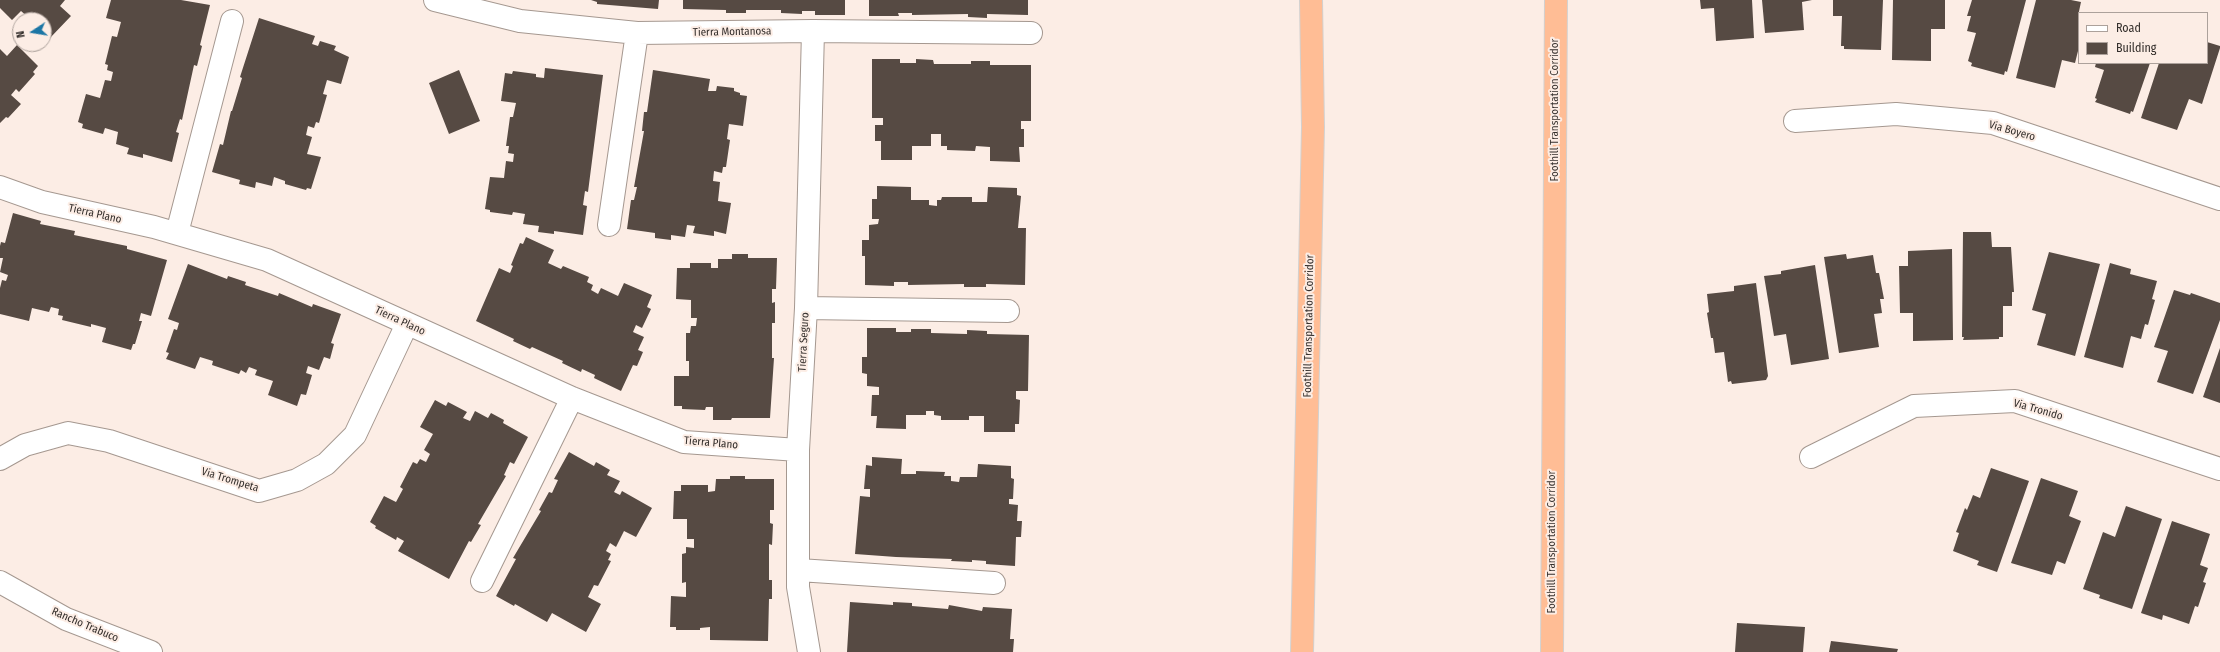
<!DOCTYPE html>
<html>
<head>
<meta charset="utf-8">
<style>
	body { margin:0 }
	#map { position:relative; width:2220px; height:652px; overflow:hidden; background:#fcede5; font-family:"Fira Sans Condensed",sans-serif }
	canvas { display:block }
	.legend { position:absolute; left:2078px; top:12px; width:130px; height:52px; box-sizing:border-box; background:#fcede5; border:1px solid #aca19b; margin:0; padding:5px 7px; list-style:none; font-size:12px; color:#332e2b }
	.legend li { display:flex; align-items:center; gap:8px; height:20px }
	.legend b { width:20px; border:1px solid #aca19b }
	.north { position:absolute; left:12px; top:12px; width:40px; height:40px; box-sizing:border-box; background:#fcede5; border:1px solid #aca19b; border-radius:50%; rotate:258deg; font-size:11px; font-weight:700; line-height:16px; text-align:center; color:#332e2b }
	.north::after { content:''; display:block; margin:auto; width:14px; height:18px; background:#1c76a5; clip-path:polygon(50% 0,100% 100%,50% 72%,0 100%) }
</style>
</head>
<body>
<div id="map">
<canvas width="2220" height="652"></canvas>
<ul class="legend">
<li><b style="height:5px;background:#fff"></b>Road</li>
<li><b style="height:11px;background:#564a43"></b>Building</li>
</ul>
<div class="north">N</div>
</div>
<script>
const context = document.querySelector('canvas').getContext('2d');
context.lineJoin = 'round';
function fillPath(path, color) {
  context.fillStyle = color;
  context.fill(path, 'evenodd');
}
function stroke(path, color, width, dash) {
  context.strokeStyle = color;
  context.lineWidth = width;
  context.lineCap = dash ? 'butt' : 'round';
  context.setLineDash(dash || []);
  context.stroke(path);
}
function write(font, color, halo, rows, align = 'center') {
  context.font = font + ' "Fira Sans Condensed",sans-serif';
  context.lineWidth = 4;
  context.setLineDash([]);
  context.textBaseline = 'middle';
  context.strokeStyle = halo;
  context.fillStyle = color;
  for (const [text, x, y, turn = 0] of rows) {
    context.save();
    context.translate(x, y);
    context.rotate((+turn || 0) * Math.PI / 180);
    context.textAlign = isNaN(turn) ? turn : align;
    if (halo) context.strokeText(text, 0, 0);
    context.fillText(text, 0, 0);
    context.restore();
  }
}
fillPath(new Path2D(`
	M 0,0 L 65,0 L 60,6 L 71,16 L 50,38 L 46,35 L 44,37 L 44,20 L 27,20 L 29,18 L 21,11 L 12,20 L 0,8 Z
	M 111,0 L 181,0 L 210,5 L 200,45 L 202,46 L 197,66 L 194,65 L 182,120 L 180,119 L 176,132 L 179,133 L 172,162 L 143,154 L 143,158 L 127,154 L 129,148 L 116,144 L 118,132 L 105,128 L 103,134 L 82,128 L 83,124 L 78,122 L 86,94 L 100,98 L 105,80 L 111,81 L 113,72 L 107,70 L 108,65 L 105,64 L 112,36 L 117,37 L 121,22 L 106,18 Z
	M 591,0 L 659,0 L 658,9 L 597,4 L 597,2 Z
	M 683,0 L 845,0 L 845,15 L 815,15 L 815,11 L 802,11 L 802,14 L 781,13 L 781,10 L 746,10 L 746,13 L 726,13 L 726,10 L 683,9 Z
	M 869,0 L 1028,0 L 1028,15 L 987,14 L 987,18 L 968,17 L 968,14 L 912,15 L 912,13 L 898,13 L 899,16 L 869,16 Z
	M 1700,0 L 1752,0 L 1754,38 L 1716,41 L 1714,8 L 1701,9 Z
	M 1762,0 L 1812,0 L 1802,2 L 1804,30 L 1765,33 Z
	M 1833,0 L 1883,0 L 1881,50 L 1844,49 L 1844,46 L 1841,46 L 1842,16 L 1833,16 Z
	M 1893,0 L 1945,0 L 1945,29 L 1931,29 L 1931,61 L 1892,60 Z
	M 1972,0 L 2026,0 L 2007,72 L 2005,71 L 2004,75 L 1971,66 L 1972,63 L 1968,61 L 1976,33 L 1967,31 L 1971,16 L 1967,16 Z
	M 2036,0 L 2071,0 L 2081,2 L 2078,16 L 2079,47 L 2075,63 L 2062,60 L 2055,88 L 2016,78 Z
	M 259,18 L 315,36 L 312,44 L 318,46 L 320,41 L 336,46 L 334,50 L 349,57 L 341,84 L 327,80 L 323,94 L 327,95 L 319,123 L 316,122 L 314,128 L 308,126 L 306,135 L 312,137 L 307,154 L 321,157 L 311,189 L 307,188 L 306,190 L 285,184 L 285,181 L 274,177 L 272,186 L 256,182 L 255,188 L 239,184 L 240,180 L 212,172 L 220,144 L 223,145 L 231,111 L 232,111 L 242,78 L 240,77 Z
	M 2207,42 L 2220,46 L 2220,48 L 2202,104 L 2189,99 L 2177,130 L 2141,118 L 2159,63 L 2207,63 Z
	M 17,45 L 38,66 L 33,72 L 35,74 L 19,92 L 16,89 L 11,95 L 21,104 L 8,118 L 6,117 L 0,123 L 0,49 L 7,56 Z
	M 872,59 L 900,59 L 900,63 L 916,63 L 916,59 L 933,60 L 934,64 L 971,64 L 971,61 L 990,61 L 990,65 L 1031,65 L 1031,121 L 1021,121 L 1021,129 L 1024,129 L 1024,147 L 1019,147 L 1020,162 L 990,161 L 990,147 L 976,146 L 975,151 L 947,150 L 947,146 L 941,146 L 941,134 L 931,134 L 931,146 L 912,146 L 912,160 L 881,160 L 881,141 L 875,141 L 875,125 L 883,125 L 883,118 L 872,118 Z
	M 2096,63 L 2150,63 L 2133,112 L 2131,111 L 2130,114 L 2095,102 L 2097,99 L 2095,98 L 2104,70 L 2095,67 Z
	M 545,68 L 603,75 L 588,192 L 585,191 L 583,205 L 587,206 L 583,235 L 554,231 L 554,234 L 538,232 L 539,226 L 523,224 L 525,214 L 513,212 L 512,215 L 490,212 L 490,210 L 485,209 L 490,177 L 504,178 L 506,161 L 513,162 L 514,154 L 508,153 L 509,146 L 506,146 L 510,117 L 513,117 L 516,103 L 501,101 L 505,73 L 512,74 L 513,71 L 536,74 L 536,77 L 544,78 Z
	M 459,70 L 480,121 L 449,134 L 429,83 Z
	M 653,70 L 710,79 L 708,91 L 716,91 L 717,86 L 734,88 L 734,91 L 740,93 L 740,95 L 747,96 L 743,126 L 729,124 L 727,139 L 730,140 L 726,167 L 723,167 L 722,173 L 714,171 L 713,181 L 720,182 L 718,201 L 731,203 L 726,234 L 714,231 L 714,236 L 693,233 L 695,226 L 687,225 L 685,237 L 671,235 L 671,240 L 655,238 L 655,233 L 627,229 L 631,200 L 634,200 L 637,187 L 634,187 L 644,131 L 642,131 L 644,112 L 647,112 Z
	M 877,186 L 911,187 L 911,200 L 929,200 L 929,205 L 937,206 L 937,200 L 941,200 L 942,197 L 972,197 L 972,202 L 987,202 L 988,187 L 1017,188 L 1017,195 L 1021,196 L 1018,228 L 1026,228 L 1025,285 L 986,284 L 986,287 L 964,287 L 964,284 L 908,285 L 908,282 L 894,282 L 894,286 L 865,285 L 865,256 L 862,256 L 862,240 L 869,240 L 869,225 L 878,224 L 879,219 L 872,219 L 872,199 L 877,199 Z
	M 13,213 L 41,221 L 40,224 L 75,231 L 74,235 L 127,246 L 127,249 L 167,260 L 151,316 L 141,313 L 139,321 L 142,321 L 135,344 L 133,344 L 131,350 L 102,342 L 106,328 L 91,324 L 91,327 L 62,320 L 63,316 L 58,315 L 59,309 L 51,307 L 49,312 L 32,308 L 29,321 L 0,314 L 0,288 L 2,280 L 6,281 L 8,275 L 0,272 L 3,258 L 0,258 L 0,246 L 1,242 L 5,243 Z
	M 1963,232 L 1991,232 L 1992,247 L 2011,247 L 2014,292 L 2012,292 L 2012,306 L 2003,306 L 2003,337 L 1999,337 L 1999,339 L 1963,340 L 1964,337 L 1962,337 Z
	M 526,237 L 554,250 L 548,263 L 561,269 L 563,266 L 589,277 L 587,282 L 593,285 L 591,290 L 598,294 L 601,288 L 618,296 L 624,283 L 652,295 L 647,307 L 651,309 L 642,328 L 636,325 L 633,332 L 644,337 L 638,350 L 643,352 L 637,366 L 633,365 L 621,391 L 594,378 L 595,375 L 582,369 L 581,372 L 562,363 L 563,361 L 532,347 L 530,349 L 513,341 L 514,339 L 476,321 L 499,268 L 510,273 L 513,266 L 511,265 L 520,243 L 523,244 Z
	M 1952,249 L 1953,340 L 1913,341 L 1913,313 L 1900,313 L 1899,266 L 1908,266 L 1908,251 Z
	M 2049,252 L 2100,264 L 2075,356 L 2037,345 L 2046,314 L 2032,310 Z
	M 732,254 L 748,254 L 748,258 L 777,258 L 776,289 L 772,289 L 772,303 L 775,302 L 775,323 L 772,323 L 772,358 L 774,358 L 770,418 L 732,418 L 731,420 L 713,420 L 713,407 L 706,407 L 705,410 L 682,409 L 682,406 L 674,406 L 674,376 L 689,376 L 689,361 L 686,361 L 686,333 L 690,333 L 691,326 L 696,326 L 697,318 L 691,318 L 691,300 L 676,299 L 677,268 L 690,268 L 690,263 L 711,263 L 711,268 L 718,268 L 718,259 L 732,259 Z
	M 1846,254 L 1847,259 L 1873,255 L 1876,273 L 1879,273 L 1884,299 L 1880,299 L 1882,313 L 1874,314 L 1879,347 L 1839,353 L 1824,257 Z
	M 2110,263 L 2131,269 L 2130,274 L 2157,281 L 2152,299 L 2155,300 L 2148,325 L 2145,324 L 2141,339 L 2131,336 L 2123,368 L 2084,357 Z
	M 188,264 L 227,279 L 228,276 L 246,282 L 245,285 L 278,296 L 279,293 L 312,307 L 313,304 L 341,314 L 331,343 L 334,344 L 330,359 L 324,357 L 319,370 L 308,366 L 306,373 L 312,375 L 306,395 L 301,394 L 297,406 L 268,395 L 273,381 L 255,375 L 257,370 L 249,367 L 246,373 L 241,370 L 239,374 L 212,365 L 213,361 L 200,357 L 195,369 L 166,359 L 169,353 L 166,352 L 174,329 L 177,330 L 179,323 L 168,319 Z
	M 1815,265 L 1829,359 L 1791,365 L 1786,334 L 1774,336 L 1764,276 L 1781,274 L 1781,271 Z
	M 1756,283 L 1768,376 L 1766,380 L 1732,384 L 1731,381 L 1728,382 L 1724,352 L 1715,353 L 1713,338 L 1711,338 L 1707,313 L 1709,312 L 1707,294 L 1734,291 L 1734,286 Z
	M 2174,290 L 2190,295 L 2191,293 L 2220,303 L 2220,320 L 2193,394 L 2157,382 L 2168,351 L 2154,347 Z
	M 867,328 L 896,328 L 896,332 L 911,332 L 911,329 L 931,329 L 931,333 L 967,334 L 967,330 L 987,331 L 987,334 L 1029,335 L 1028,391 L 1016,391 L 1016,399 L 1020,400 L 1019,424 L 1015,424 L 1015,432 L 984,432 L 984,416 L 969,416 L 969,420 L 941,420 L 941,416 L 934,415 L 934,411 L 926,411 L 926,415 L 906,415 L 906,429 L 876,428 L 877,416 L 871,416 L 872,395 L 879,395 L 879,387 L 867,386 L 867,374 L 862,373 L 862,357 L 867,357 Z
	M 2220,348 L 2220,403 L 2203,397 Z
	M 435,400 L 446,406 L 448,402 L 467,412 L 463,418 L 470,421 L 475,411 L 488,418 L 491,413 L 504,420 L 503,423 L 528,437 L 514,464 L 510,462 L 504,475 L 506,476 L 478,524 L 481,525 L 471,542 L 469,541 L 449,579 L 398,551 L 404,541 L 397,537 L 396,540 L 375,528 L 376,526 L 370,522 L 384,496 L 396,502 L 403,489 L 400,487 L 413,462 L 417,464 L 420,459 L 426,462 L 430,454 L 424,450 L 433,434 L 420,427 Z
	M 569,452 L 594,466 L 596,462 L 610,470 L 607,475 L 620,481 L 614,492 L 620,495 L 622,491 L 652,508 L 636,537 L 624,531 L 616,547 L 610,543 L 606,551 L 611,554 L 608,560 L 611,561 L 598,586 L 594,585 L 588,597 L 601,604 L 586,632 L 552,613 L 547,622 L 515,604 L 514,606 L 496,596 L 516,559 L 513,558 L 541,511 L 539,510 L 549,492 L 552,493 L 558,480 L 554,479 Z
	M 872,457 L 902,459 L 901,474 L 916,474 L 916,471 L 945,472 L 944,476 L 951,476 L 951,481 L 959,482 L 960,477 L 977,477 L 978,464 L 1011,466 L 1011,478 L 1014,479 L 1013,499 L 1009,499 L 1009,504 L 1018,505 L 1017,521 L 1022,521 L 1021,537 L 1016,537 L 1015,566 L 986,564 L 986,561 L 972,560 L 972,562 L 951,561 L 952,559 L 896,557 L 855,554 L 860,496 L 870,497 L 870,489 L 864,489 L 866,465 L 872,466 Z
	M 1991,468 L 2029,481 L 1997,572 L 1977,565 L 1979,561 L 1953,551 L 1959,533 L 1956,532 L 1965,508 L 1967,510 L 1973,495 L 1980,498 Z
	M 730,476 L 745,476 L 745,479 L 774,479 L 774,510 L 770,510 L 770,523 L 773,524 L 772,545 L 769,544 L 769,580 L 772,580 L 772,599 L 769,599 L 768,641 L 710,640 L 710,627 L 700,628 L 700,630 L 676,630 L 676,627 L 670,627 L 671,596 L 686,597 L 686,582 L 682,583 L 682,554 L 686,553 L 686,547 L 694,548 L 694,539 L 687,539 L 687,519 L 673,519 L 674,491 L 681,491 L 681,485 L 708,485 L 708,492 L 715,491 L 716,479 L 730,479 Z
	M 2041,478 L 2078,491 L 2069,516 L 2081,521 L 2065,564 L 2057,561 L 2052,575 L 2011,563 Z
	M 2126,506 L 2162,519 L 2132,609 L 2099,598 L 2100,595 L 2083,589 L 2103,532 L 2115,537 Z
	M 2172,521 L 2210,534 L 2200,565 L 2208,568 L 2203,582 L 2206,583 L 2198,607 L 2195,606 L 2189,624 L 2163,615 L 2162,620 L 2141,613 Z
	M 850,602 L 893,605 L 893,602 L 912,603 L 912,606 L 948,609 L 949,605 L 982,611 L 983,607 L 1012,609 L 1010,639 L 1014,639 L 1013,652 L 847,652 Z
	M 1737,623 L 1805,627 L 1803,652 L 1735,652 Z
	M 1831,641 L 1898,649 L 1897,652 L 1829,652 Z`), '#564a43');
const minor = new Path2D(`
	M 435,0 L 520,21 L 637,33 L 813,31 L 1031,33
	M 1795,121 L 1896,114 L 1993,123 L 2220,199
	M 0,187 L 42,202 L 154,227 L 267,260 L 572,398 L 684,442 L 798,450
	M 609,225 L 637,33
	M 177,233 L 232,21
	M 806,308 L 1008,311
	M 1811,457 L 1914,406 L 2015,401 L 2220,469
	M 0,459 L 25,445 L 68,433 L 109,441 L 259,491 L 297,480 L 326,464 L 355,435 L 407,324
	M 799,570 L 994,583
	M 482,581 L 572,398
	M 0,582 L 66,619 L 151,652
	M 809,652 L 798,587 L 798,450 L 806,308 L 813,31`);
const highway = new Path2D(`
	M 1302,652 L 1313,127 L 1311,0
	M 1552,652 L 1556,0`);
stroke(minor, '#a59890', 24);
stroke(highway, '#d2d1d0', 24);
stroke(minor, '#fff', 22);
stroke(highway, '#ffbd95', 22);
write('11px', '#332e2b', '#fcede5', [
	["Tierra Montanosa",732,32,-1],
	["Foothill Transportation Corridor",1555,110,-90],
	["Via Boyero",2012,131,16],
	["Tierra Plano",95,214,13],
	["Tierra Plano",400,321,25],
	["Foothill Transportation Corridor",1309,326,-89],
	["Tierra Seguro",804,342,-87],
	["Via Tronido",2038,410,16],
	["Tierra Plano",711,443,5],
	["Via Trompeta",230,480,17],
	["Foothill Transportation Corridor",1552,542,-90],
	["Rancho Trabuco",85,625,23]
]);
</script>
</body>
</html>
